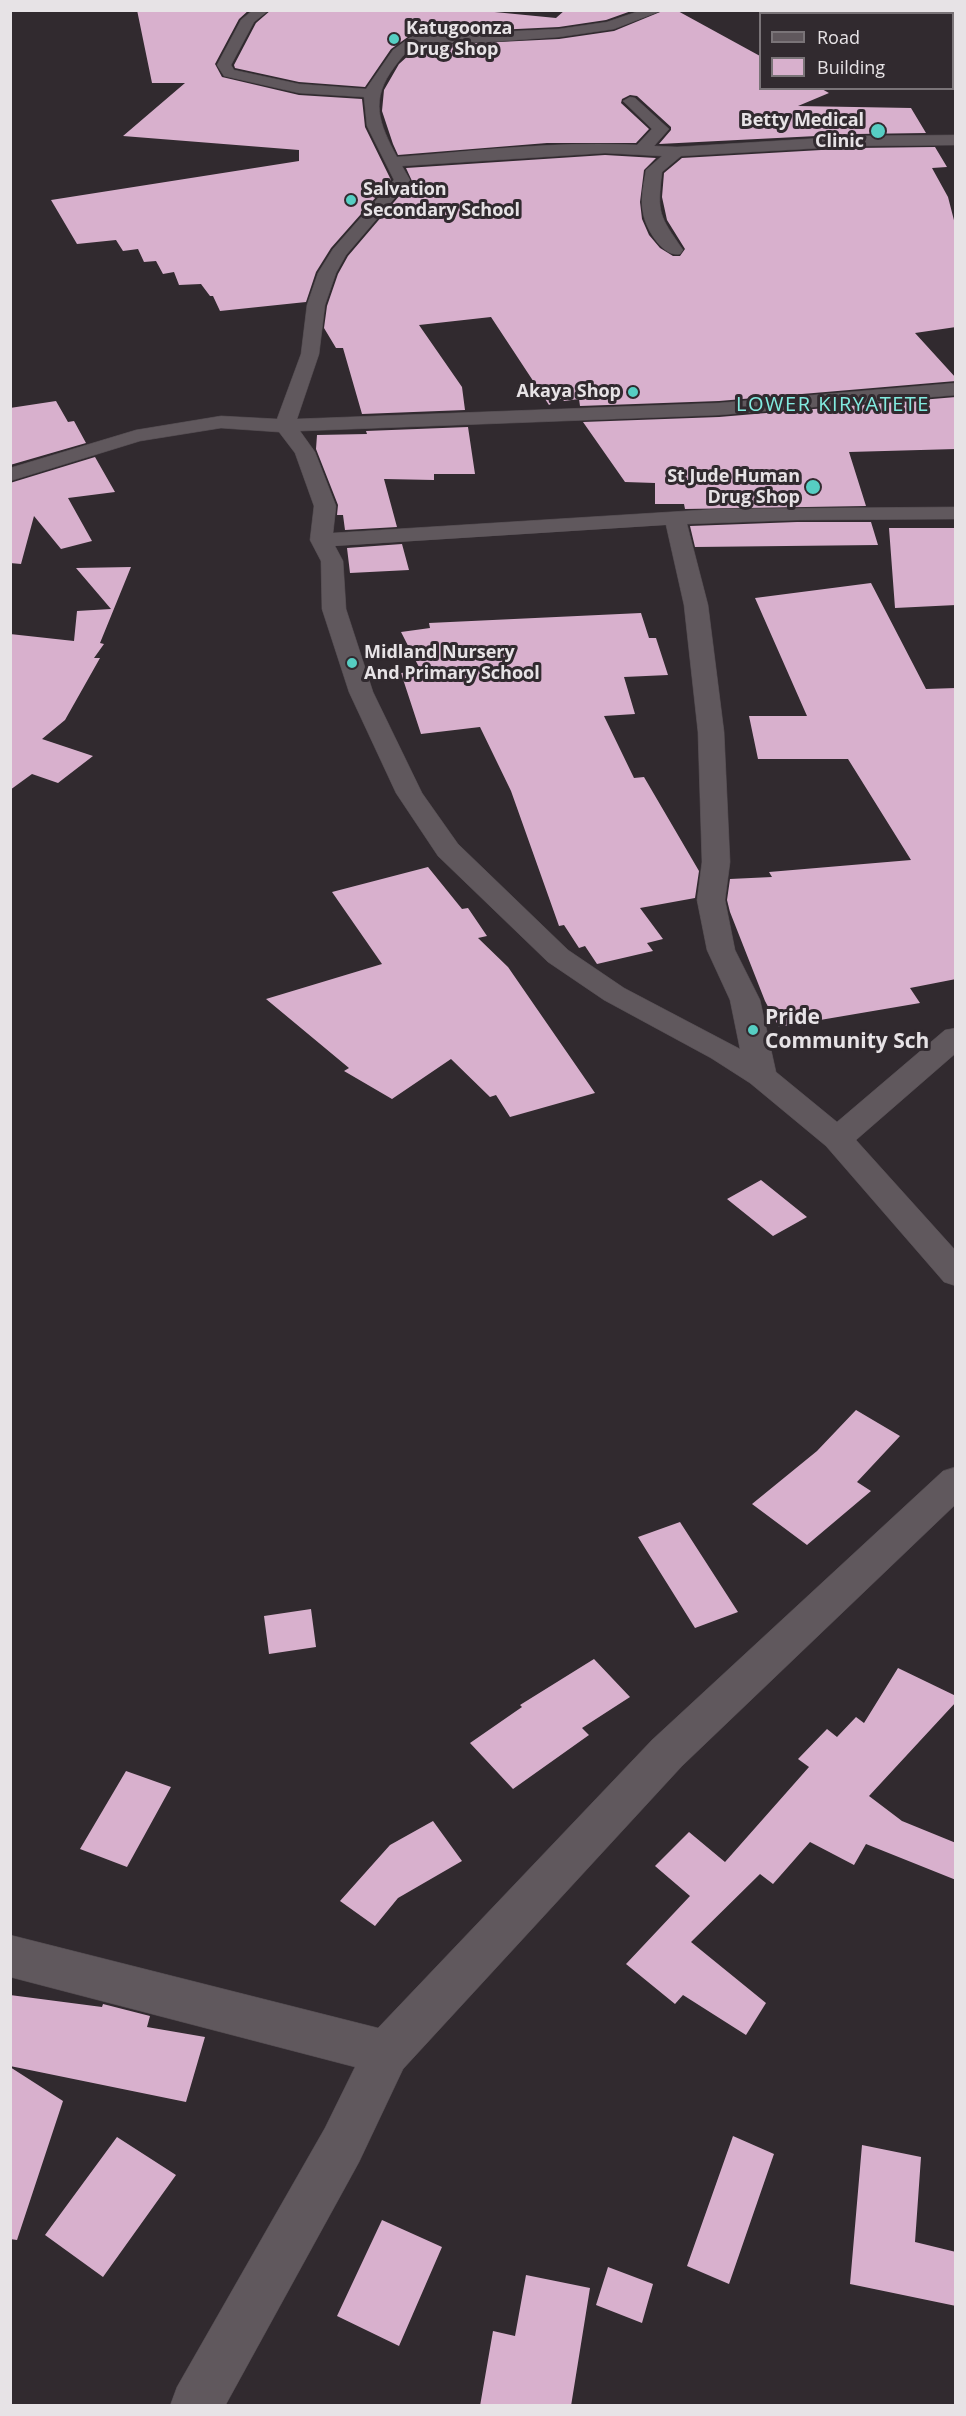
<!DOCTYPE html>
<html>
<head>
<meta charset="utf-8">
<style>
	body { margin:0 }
	#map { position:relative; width:966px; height:2416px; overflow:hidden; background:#312a2f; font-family:"Open Sans",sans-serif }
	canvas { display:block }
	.frame { position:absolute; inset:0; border:12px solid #e7e3e6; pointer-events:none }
	.legend { position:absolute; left:759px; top:12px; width:195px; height:78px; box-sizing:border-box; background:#312a2f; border:2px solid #7a7478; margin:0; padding:8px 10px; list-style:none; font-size:18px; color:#e7e3e6 }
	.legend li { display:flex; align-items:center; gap:12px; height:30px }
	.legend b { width:30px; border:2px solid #7a7478 }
</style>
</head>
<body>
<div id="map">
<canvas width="966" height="2416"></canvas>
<div class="frame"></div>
<ul class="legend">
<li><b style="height:8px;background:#60585d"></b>Road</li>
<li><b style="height:16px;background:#d8b0cd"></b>Building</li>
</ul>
</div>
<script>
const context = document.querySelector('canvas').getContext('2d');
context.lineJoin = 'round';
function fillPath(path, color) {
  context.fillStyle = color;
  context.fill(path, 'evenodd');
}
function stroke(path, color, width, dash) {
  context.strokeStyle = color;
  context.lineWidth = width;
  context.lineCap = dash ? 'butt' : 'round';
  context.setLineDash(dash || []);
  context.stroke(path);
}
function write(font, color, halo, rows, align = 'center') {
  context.font = font + ' "Open Sans",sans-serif';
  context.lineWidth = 6;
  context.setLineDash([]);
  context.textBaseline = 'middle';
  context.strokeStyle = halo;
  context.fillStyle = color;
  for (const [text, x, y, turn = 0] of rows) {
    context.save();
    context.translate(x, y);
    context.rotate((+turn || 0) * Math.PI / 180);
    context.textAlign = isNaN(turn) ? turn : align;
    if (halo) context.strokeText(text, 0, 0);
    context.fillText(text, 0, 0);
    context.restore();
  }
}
fillPath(new Path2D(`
	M 137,10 L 249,10 L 239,19 L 215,64 L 222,77 L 299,95 L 362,99 L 365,127 L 391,180 L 331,248 L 316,272 L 306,302 L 220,311 L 213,296 L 210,296 L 201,284 L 179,285 L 174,272 L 163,274 L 156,261 L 144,262 L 138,249 L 123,251 L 116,240 L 77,244 L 51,200 L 299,161 L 299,150 L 123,136 L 185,83 L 152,83 Z
	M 271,10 L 474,10 L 556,18 L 565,10 L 634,10 L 606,20 L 559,27 L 412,34 L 391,49 L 365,87 L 299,82 L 235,68 L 234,65 L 256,23 Z
	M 665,10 L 676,10 L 760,56 L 760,88 L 820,88 L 829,93 L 798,106 L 911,108 L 926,133 L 856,134 L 659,144 L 671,130 L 671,127 L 637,96 L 630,95 L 622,99 L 621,103 L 649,129 L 636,143 L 547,143 L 398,155 L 393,144 L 382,111 L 384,90 L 399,64 L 419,46 L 559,39 L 614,31 Z
	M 935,147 L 947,167 L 932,168 L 948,197 L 956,228 L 956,327 L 915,333 L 956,378 L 956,381 L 719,401 L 580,406 L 579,399 L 564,401 L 562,398 L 549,405 L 491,317 L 419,325 L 462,387 L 465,410 L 362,414 L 343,348 L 336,348 L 324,328 L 327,306 L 338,274 L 348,256 L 412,181 L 406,168 L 605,155 L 656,158 L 644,170 L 640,202 L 642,219 L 649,235 L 660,248 L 673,256 L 680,256 L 685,249 L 667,220 L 662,197 L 664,173 L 682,158 L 856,148 Z
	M 956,397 L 956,449 L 849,452 L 866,506 L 685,509 L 684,504 L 655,504 L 655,483 L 625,482 L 583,422 L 719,417 Z
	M 56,401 L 68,422 L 74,421 L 86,443 L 10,465 L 10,408 Z
	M 468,427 L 475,474 L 434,474 L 434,480 L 384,479 L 397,527 L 345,530 L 343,515 L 337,515 L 338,505 L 316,449 L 317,435 L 367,434 L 366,431 Z
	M 95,457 L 115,492 L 68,498 L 92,541 L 61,549 L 34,516 L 21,564 L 10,563 L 10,483 Z
	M 797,522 L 871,522 L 878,545 L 695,547 L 690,526 Z
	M 889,528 L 956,528 L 956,605 L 895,608 Z
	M 402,544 L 409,570 L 350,573 L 347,548 Z
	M 131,567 L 100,643 L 104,644 L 94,658 L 100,658 L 65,720 L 42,739 L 93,756 L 58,783 L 32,774 L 10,790 L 10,634 L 74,641 L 77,611 L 111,609 L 76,568 Z
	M 871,583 L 926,689 L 956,688 L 956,979 L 910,988 L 920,1003 L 779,1027 L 765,1001 L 730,912 L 727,900 L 730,879 L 772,877 L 769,872 L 911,860 L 848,759 L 758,759 L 749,716 L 807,716 L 755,598 Z
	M 641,613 L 649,638 L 656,638 L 668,675 L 624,677 L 635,714 L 604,716 L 634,778 L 644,777 L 699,871 L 695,898 L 640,908 L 663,939 L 647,943 L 653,951 L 597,964 L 585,946 L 579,948 L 564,925 L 559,926 L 511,791 L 480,727 L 421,734 L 401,673 L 421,671 L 401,632 L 430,628 L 429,623 Z
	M 428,867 L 462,909 L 468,908 L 487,936 L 478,938 L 508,967 L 595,1093 L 510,1117 L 496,1095 L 490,1097 L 451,1059 L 392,1099 L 344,1071 L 349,1068 L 266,999 L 382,964 L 332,892 Z
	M 761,1180 L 807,1217 L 773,1236 L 727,1199 Z
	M 856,1410 L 900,1436 L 857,1482 L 871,1491 L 807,1545 L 752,1504 L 817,1451 Z
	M 680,1522 L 738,1612 L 695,1628 L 638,1537 Z
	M 311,1609 L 316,1647 L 269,1654 L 264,1616 Z
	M 594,1659 L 630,1697 L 582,1728 L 589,1735 L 513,1789 L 470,1743 L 522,1707 L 520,1705 Z
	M 898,1668 L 956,1696 L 956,1702 L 869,1796 L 902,1821 L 956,1843 L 956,1880 L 866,1844 L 854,1865 L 810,1842 L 773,1884 L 760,1874 L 691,1942 L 766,2003 L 746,2035 L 683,1995 L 675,2004 L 626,1964 L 690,1896 L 655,1866 L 689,1832 L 725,1862 L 809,1767 L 798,1759 L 827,1729 L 837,1737 L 856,1717 L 864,1723 Z
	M 126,1771 L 171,1787 L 127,1867 L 80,1849 Z
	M 433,1821 L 462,1861 L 398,1898 L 375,1926 L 340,1901 L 390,1845 Z
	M 10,1995 L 102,2007 L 103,2004 L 150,2016 L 147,2027 L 205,2037 L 186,2102 L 10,2066 Z
	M 10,2067 L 63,2101 L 17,2240 L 10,2239 Z
	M 733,2136 L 774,2154 L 729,2284 L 687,2266 Z
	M 117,2137 L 176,2175 L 103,2277 L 45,2235 Z
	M 862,2145 L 921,2157 L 915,2242 L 956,2252 L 956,2306 L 850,2284 Z
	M 382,2220 L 442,2247 L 399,2346 L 337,2316 Z
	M 608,2267 L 653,2284 L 642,2323 L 596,2305 Z
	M 526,2275 L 590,2288 L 571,2406 L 480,2406 L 493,2331 L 515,2336 Z`), '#d8b0cd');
const minor = new Path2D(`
	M 253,10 L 269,10 L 254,22 L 231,65 L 234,70 L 299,84 L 366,89 L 393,50 L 412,36 L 559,29 L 607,22 L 642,10 L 663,10 L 614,29 L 559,37 L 489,42 L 418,44 C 408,49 401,58 395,66 C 369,100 379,123 397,157 C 477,151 557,141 637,145 L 652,129 L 623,101 L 630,97 L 635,98 L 669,129 L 654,146 L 677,147 L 856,136 L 956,135 L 956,145 L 856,146 L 681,156 L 662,172 C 657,214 659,215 683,250 L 680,254 C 663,258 645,228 643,212 C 640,199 644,183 646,170 L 662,156 L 605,153 L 402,166 L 410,180 L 346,255 L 336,273 L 325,305 L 319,354 L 297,419 L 719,403 L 956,383 L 956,395 L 719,415 L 300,431 L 315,452 L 336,506 L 333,533 L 718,509 L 956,507 L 956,519 L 797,520 L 687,524 L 708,605 L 724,732 L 730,862 L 725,900 L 735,950 L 760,1000 L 776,1072 L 837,1122 L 945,1030 L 956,1028 L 956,1053 L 856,1140 L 956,1251 L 956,1286 L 944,1282 L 826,1146 L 750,1083 L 711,1058 L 604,1000 L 548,962 L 438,856 L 396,793 L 349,692 L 322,609 L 321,561 L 310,540 L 314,506 L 295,453 L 279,432 L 221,428 L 140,441 L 10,481 L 10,468 L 136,430 L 221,416 L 277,419 L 301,354 L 307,305 L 318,273 L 333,249 L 394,180 L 367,126 L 364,97 L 299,93 L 224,76 L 217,65 L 241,20 ZM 666,525 L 684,605 L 698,732 L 702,862 L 697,900 L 707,950 L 730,1000 L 740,1049 L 624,988 L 568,950 L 458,844 L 422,793 L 373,692 L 346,609 L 343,561 L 335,546 Z
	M 956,1467 L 956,1504 L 682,1766 L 403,2069 L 359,2162 L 225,2406 L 170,2406 L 177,2387 L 325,2128 L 355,2067 L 10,1977 L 10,1935 L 378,2028 L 652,1740 L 943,1471 Z`);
stroke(minor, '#4f484d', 1);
fillPath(minor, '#60585d');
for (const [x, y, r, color] of [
	[394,39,6,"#56cec3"],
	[878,131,8,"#56cec3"],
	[351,200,6,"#56cec3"],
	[633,392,6,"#56cec3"],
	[813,487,8,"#56cec3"],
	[352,663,6,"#56cec3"],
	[753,1030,6,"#56cec3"]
]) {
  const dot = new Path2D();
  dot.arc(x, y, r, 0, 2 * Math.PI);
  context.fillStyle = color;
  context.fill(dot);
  stroke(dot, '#312a2f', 2);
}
write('bold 18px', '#e7e3e6', '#312a2f', [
	["Katugoonza",406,29],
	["Drug Shop",406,50],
	["Betty Medical",864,121,"right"],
	["Clinic",864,142,"right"],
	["Salvation",363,190],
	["Secondary School",363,211],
	["Akaya Shop",621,392,"right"],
	["St Jude Human",800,477,"right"],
	["Drug Shop",800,498,"right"],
	["Midland Nursery",364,653],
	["And Primary School",364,674]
], 'left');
context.letterSpacing = '1.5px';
write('20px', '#82ebe0', '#312a2f', [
	["LOWER KIRYATETE",833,405]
]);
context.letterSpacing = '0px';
write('bold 21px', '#e7e3e6', '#312a2f', [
	["Pride",765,1018],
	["Community Sch",765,1042]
], 'left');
</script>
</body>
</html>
